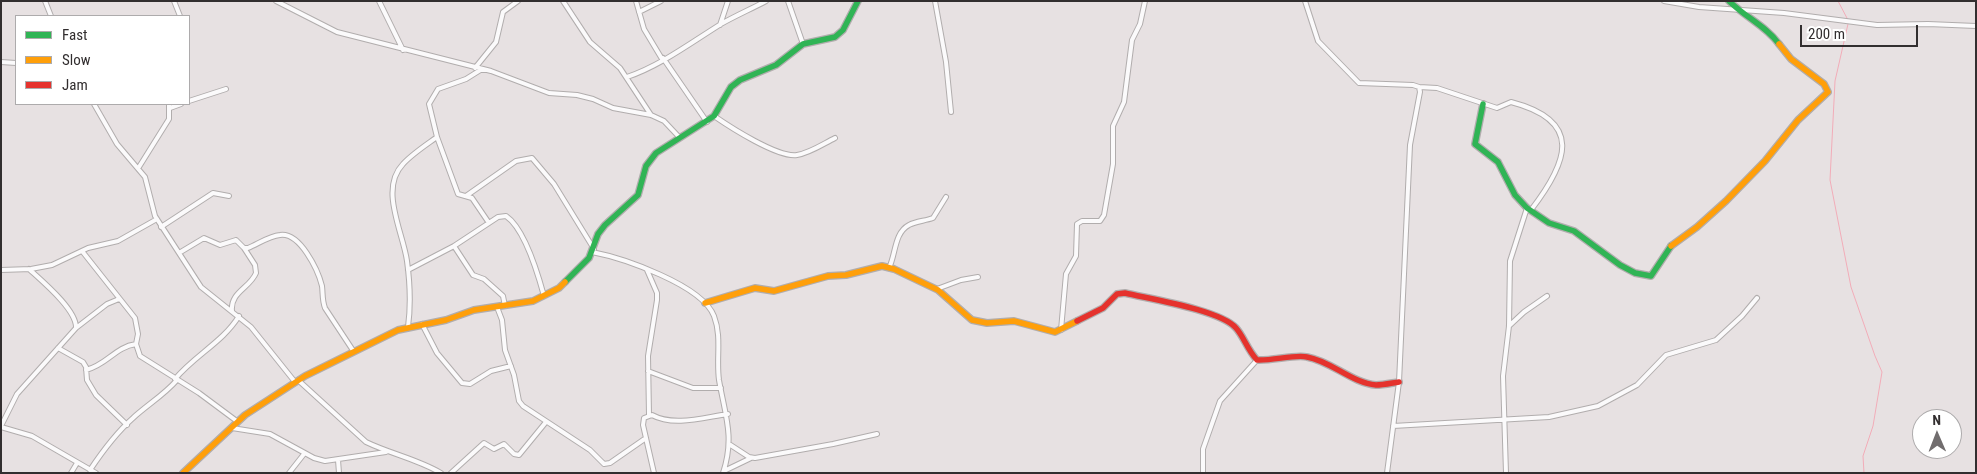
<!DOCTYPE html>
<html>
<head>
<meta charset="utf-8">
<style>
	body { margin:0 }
	#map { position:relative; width:1977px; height:474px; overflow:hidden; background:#e7e1e2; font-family:"Roboto Condensed",sans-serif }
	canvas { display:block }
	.frame { position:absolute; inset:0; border:2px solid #322e2f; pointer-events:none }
	.legend { position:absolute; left:15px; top:15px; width:175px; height:90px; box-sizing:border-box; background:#fff; border:1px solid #adabac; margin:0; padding:6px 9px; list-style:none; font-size:15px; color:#322e2f }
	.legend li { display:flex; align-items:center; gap:10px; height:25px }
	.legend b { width:25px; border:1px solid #adabac }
	.north { position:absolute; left:1912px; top:409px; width:50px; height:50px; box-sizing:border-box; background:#fff; border:1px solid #adabac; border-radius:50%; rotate:359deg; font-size:14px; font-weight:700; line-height:20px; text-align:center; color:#322e2f }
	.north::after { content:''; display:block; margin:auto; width:18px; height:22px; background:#716d6e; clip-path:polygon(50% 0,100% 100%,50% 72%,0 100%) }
	.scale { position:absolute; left:1800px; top:25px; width:118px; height:22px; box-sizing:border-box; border:2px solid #322e2f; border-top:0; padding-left:6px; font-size:15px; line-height:18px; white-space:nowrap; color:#322e2f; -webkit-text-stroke:4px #fff; paint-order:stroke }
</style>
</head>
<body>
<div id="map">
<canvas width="1977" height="474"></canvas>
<div class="frame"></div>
<ul class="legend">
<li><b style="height:6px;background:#30b455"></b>Fast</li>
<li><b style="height:6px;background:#ff9f0a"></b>Slow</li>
<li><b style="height:6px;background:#e5322d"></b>Jam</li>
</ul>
<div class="north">N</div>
<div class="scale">200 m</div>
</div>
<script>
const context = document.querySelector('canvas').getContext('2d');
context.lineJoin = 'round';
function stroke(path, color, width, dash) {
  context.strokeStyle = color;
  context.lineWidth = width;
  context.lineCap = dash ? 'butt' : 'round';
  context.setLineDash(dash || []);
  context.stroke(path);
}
stroke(new Path2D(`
	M 1838,1 L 1848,20
	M 1848,24 L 1835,81 L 1830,180 L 1851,287 L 1875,356 L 1882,372 L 1873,426 L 1863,456 L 1864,473`), '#f2acb8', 1);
const street = new Path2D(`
	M 45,1 L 51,16
	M 174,1 L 180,16
	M 276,1 L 337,32 L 491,71 L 549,93 L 577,95 L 593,99 L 613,108 L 651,115 L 664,121 L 680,138
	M 379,1 L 403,50
	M 563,1 L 590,42 L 620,68 L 651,115
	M 636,1 L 644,29 L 662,59
	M 788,1 L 803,44
	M 935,1 L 946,62 L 951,112
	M 1305,1 L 1318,41 L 1359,83 L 1413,85 L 1419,87 L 1420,92 L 1410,145 L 1399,382 L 1387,473
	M 1664,1 L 1699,7 L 1784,13 L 1877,25 L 1928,24 L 1976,26
	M 639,12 L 661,1
	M 720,25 L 728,1
	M 663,58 L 707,122
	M 1,62 L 16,63
	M 475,68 L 496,42 L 503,12 L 518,1
	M 482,69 L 466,79 L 438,89 L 429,104 L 437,137 L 458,194 L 472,198 L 489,223
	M 627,77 C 660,66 692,42 721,24 C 735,16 751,9 766,1
	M 1419,87 L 1437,88 L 1497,108 L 1511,102 C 1584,121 1568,162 1531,210
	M 189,101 L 226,89
	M 94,104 L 117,144 L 145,177 L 155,216 L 201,287 L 251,327 L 295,382
	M 170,108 L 181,104
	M 714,116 C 730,127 778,158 797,155 C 810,153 823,144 835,138
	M 139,167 L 169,119 L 169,104
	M 466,196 L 516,161 L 532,158 L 554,184 L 594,249
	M 161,227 L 213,193 L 229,196
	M 454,246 L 473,275 L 484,279 L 503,296 L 505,306
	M 82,251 L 135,318 L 138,334 L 136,344 L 140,356 L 199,393 L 238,422
	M 592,252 C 623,258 702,285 714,316 C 722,337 716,358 719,380 C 725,415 735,437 723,473
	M 179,253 L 204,238 L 220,245 L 236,240 L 244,248 L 248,248 C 258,244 269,236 280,235 C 300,232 318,270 322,286 C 323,294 322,300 325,308 L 354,352
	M 889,268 C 896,254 894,233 909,225 C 916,221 925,221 933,218 L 946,197
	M 1,270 L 31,269 L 52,265 L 88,248 L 118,241 L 157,219
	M 408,270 L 454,246 L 498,217 L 506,216 C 525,229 538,274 544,296
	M 647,270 L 657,293 L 657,300 L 648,356 L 649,415
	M 937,289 L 961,280 L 978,277
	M 497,307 L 502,320 L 505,350 L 514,375 L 519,401 L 523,406 L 590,450 L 604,464 L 610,463 L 646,438
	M 232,311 C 230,292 250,288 256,273 L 255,265 L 244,248
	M 422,324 L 437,353 L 462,383 L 470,384 L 491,371 L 511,366
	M 1509,326 L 1524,312 L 1547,296
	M 408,327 C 411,305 410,283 407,261 C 403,232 379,189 403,164 C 412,154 426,145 437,137
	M 76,328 L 107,304 L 119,299
	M 1061,330 L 1066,274 L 1076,256 L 1077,224 L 1082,221 L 1100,221 L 1104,215 L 1113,164 L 1113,126 L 1124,102 L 1132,40 L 1140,24 L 1145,1
	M 58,348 L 83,362 L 86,367 L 87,380 L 96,395 L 127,425
	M 86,370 C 107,365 115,347 136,344
	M 648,371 L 693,388 L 721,388
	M 175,379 C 195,355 223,342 239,316
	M 298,380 L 366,442 C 391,454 417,459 441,473
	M 1,426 L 17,394 L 76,328 C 77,310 42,281 29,269
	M 1393,426 L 1549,417 L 1598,406 L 1637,385 L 1666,355 L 1716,340 L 1742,316 L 1757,298
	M 1,427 L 32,436 L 96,473
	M 232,428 L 270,434 L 314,458 L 325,461 L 386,452
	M 729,444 L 749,457 L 755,458 L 833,444 L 877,434
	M 338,460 L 339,473
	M 90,470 C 102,452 116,433 133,418 C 147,405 164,395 177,380
	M 724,471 L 751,458
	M 71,473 L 77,463
	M 289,473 L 304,454
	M 451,473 L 484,443 L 494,449 L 504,444 L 514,454 L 519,455 L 546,422
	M 654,473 L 643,425 L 644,418 L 652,415 C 674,427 705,417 728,414
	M 1203,473 L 1203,449 L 1220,401 L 1257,360
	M 1506,473 L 1503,376 L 1509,326 L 1510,261 L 1527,208`);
const fast = new Path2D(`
	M 1729,1 C 1745,17 1766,26 1779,44
	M 1483,104 L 1475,144 L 1498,162 L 1515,195 L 1527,208 L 1549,223 L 1574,231 L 1620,265 L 1635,273 L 1651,276 L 1671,246
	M 565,282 L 589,258 L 598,234 L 605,225 L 638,195 L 646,166 L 656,153 L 714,116 L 731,87 L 740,80 L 776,65 L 803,44 L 835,37 L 843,30 L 858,1`);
const slow = new Path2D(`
	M 1671,246 L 1697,227 L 1726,201 L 1765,161 L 1798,120 L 1828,92 L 1824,84 L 1791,59 L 1779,44
	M 705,303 L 755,288 L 774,291 L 828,276 L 846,275 L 882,266 L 894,269 L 938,290 L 972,320 L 987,323 L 1014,321 L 1055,332 L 1077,321
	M 183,473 L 245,415 L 305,376 L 398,330 L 446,320 L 474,310 L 533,301 L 559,288 L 565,282`);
const jam = new Path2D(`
	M 1077,321 L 1103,308 L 1117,294 L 1125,293 C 1150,299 1220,310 1236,328 C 1244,337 1247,349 1257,360 C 1272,361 1296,354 1307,357 C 1331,361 1352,383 1376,385 C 1383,385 1392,383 1399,382`);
stroke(street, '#b1adad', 6);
stroke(fast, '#b1adad', 8);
stroke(slow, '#b1adad', 8);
stroke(jam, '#b1adad', 8);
stroke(street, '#fbfafb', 4);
stroke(fast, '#30b455', 5.5);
stroke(slow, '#ff9f0a', 5.5);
stroke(jam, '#e5322d', 5.5);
</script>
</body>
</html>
